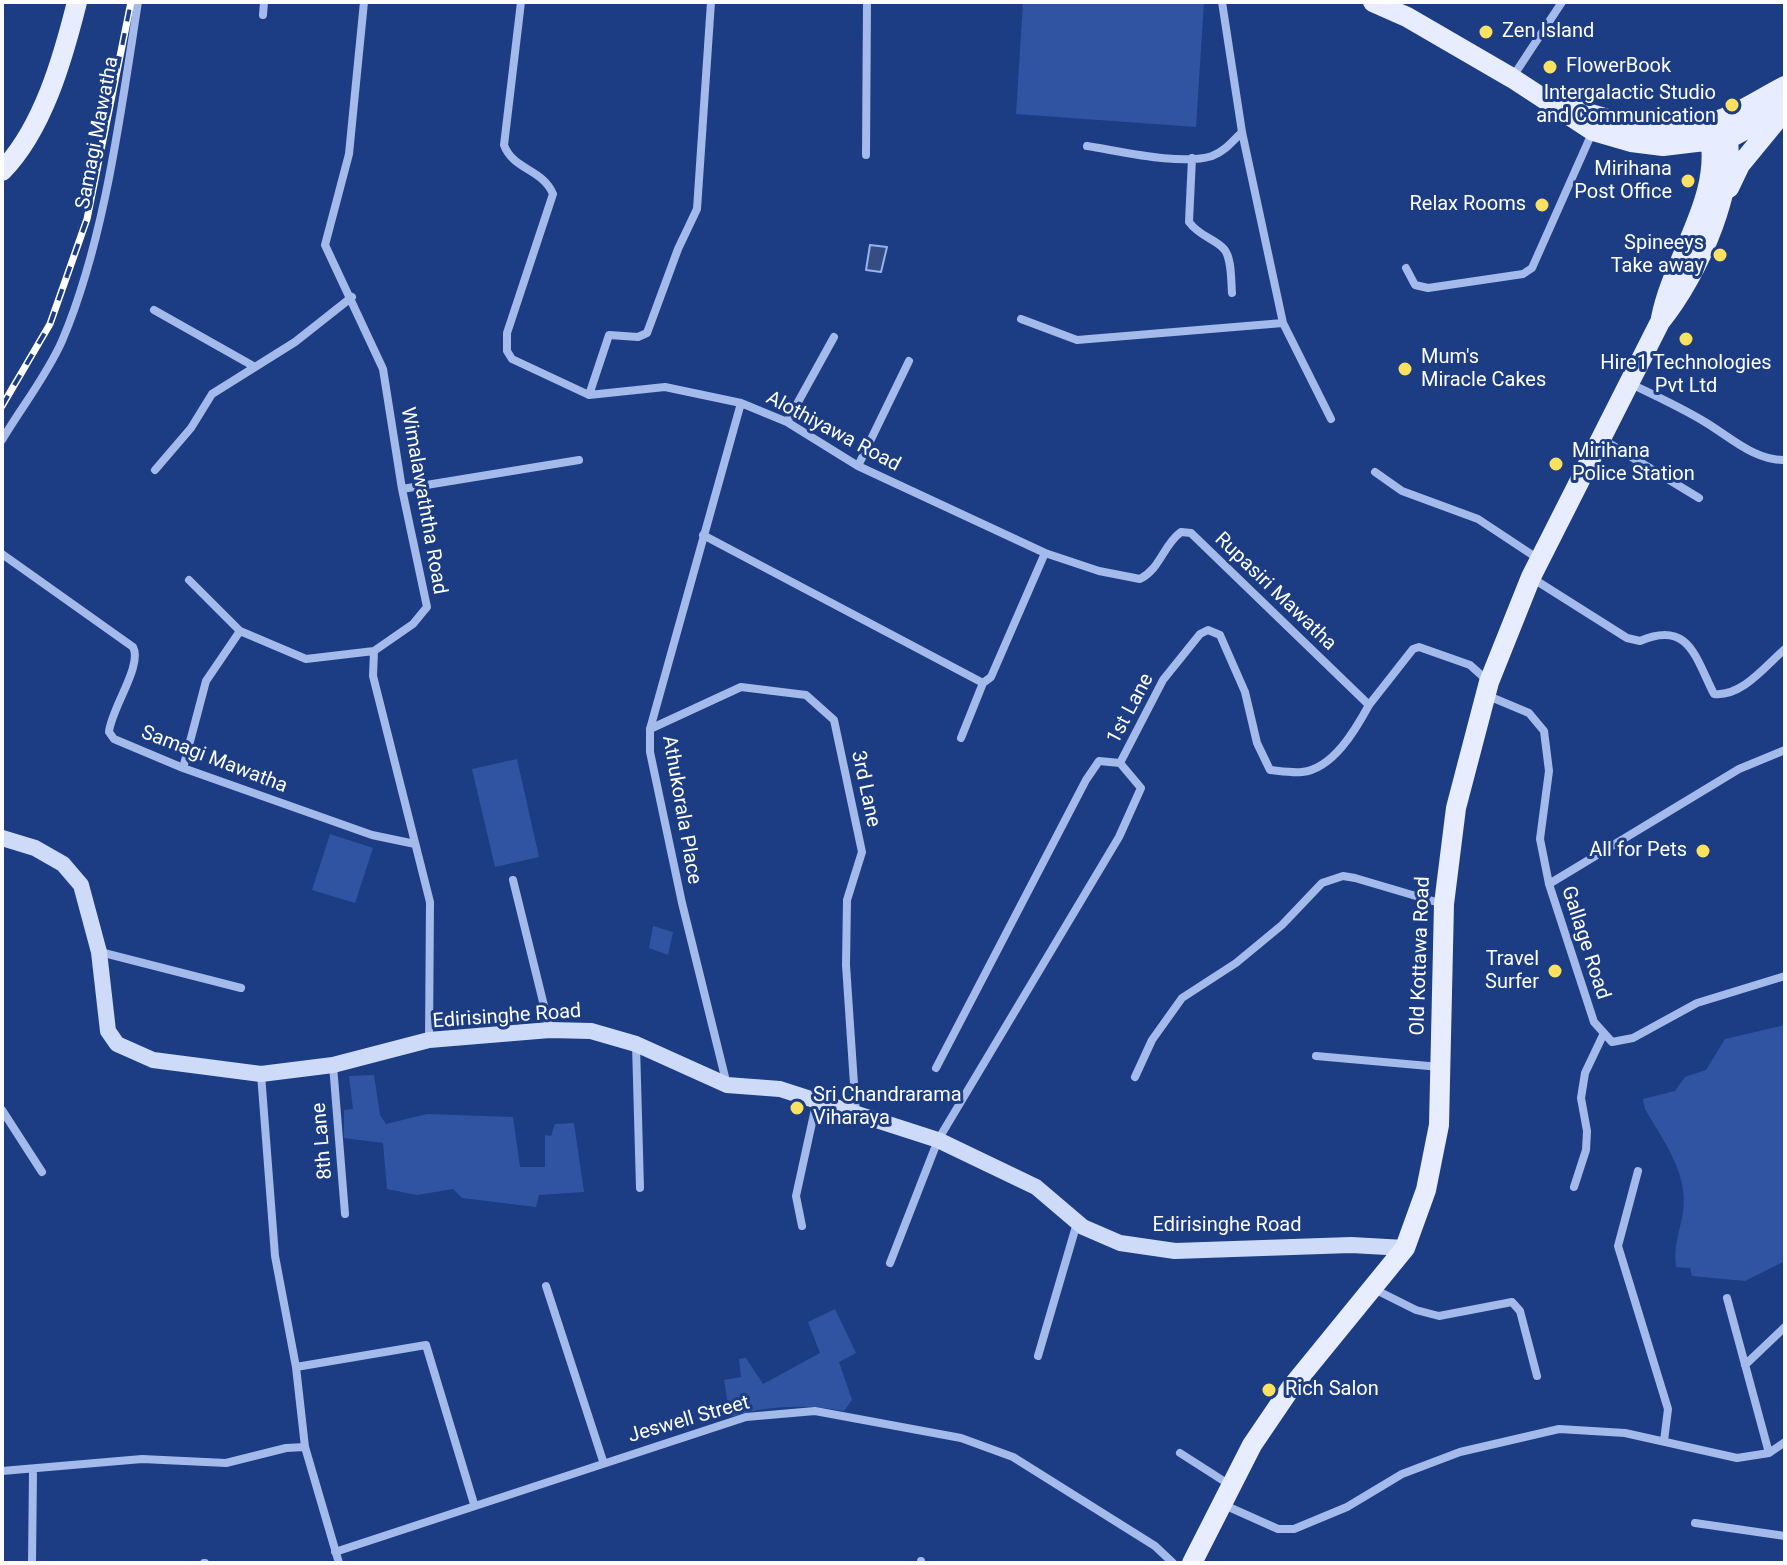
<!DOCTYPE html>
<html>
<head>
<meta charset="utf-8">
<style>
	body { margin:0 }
	#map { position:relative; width:1787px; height:1565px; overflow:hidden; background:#1c3d84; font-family:Roboto,sans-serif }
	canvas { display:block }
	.frame { position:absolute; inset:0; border:4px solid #fff; pointer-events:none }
</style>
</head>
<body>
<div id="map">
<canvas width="1787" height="1565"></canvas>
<div class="frame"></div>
</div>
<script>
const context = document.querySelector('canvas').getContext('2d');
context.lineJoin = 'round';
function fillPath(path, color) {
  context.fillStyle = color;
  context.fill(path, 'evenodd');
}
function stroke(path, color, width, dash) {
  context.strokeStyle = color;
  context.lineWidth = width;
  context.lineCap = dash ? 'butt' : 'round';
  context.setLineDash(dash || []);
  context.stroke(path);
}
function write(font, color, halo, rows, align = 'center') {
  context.font = font + ' Roboto,sans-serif';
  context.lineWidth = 6;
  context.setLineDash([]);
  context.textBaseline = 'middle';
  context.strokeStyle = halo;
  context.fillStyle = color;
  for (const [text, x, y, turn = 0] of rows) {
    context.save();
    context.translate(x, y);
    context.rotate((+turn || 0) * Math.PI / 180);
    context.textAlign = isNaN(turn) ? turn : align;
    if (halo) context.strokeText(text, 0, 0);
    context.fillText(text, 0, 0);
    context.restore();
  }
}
fillPath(new Path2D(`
	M 1023,2 L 1204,2 L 1196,127 L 1016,114 Z
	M 517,759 L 539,857 L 495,867 L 472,769 Z
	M 330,834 L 373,848 L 355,903 L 312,890 Z
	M 653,926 L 673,932 L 668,955 L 649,948 Z
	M 1785,1025 L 1785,1261 L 1745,1281 L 1692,1276 L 1690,1268 L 1676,1267 C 1673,1247 1680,1231 1683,1212 C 1689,1173 1663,1141 1645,1109 L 1643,1099 L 1675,1091 L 1685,1077 L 1706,1070 L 1725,1039 Z
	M 374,1075 L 380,1115 L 386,1124 L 427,1114 L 513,1117 L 520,1167 L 545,1167 L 545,1135 L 551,1136 L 555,1124 L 574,1123 L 584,1192 L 539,1195 L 536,1207 L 462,1198 L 453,1189 L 417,1195 L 387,1189 L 383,1143 L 344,1138 L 344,1110 L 353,1109 L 349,1076 Z
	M 835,1309 L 856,1353 L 839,1362 L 852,1400 L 844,1411 C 808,1404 765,1405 730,1417 L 724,1380 L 741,1377 L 739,1359 L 746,1358 L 763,1384 L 820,1353 L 808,1322 Z`), '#3054a2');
const water = new Path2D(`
	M 870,245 L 887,247 L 881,272 L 866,270 Z`);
fillPath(water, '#354d82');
stroke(water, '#96b3ec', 2);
stroke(new Path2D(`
	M 364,2 L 349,154 L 325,245 L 383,369 L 402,489 L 427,607 L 413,624 L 374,651 L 373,676 L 430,902 L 429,1040
	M 521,2 L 504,145 C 513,170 543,169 553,194 L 507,333 L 507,351 L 512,359 L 589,395 L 665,387 L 741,403 L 787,422 L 858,466 L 1045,553
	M 1222,2 L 1242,132 L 1283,323 L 1331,419
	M 263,15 L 264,2
	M 1512,78 L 1562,2
	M 1087,146 C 1120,151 1181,166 1212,156 C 1225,151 1233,141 1242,132
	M 866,155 L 867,2
	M 1192,158 L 1189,222 C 1200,237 1214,238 1224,249 C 1232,258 1231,282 1232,293
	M 1406,268 L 1415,285 L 1428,288 L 1523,274 L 1532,268 L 1592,133
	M 154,310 L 255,367
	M 1021,319 L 1077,340 L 1283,323
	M 1631,384 C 1656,396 1682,408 1705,422 C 1730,437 1755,461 1785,460
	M 589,395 L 609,335 L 638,337 L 647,333 L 678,249 L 697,209 L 711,2
	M 787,422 L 834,337
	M 1602,439 L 1699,498
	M 2,440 C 21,408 47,375 62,341 C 105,240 121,110 138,2
	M 858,466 L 909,361
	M 155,470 L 191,428 L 212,394 L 295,342 L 352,297
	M 1375,472 L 1402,491 L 1478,519 L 1540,560
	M 402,489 L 579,460
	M 703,535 L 983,683 L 991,677 L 1045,553 L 1099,571 L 1140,579 C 1161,568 1163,545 1181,532 L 1191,533 L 1369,705 L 1413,649 L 1419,647 L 1470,665 L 1489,682
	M 2,554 L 133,647 C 143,665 111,709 109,732 L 114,739 L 183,768 L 372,835 L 415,844
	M 1532,578 L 1627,638 L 1640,641 C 1689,620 1695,657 1714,694 C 1742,697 1765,666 1785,649
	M 189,580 L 240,631 L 306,659 L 374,651
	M 1486,695 L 1529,713 L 1544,731 L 1549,771 L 1540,839 L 1549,884 L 1594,1022 L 1612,1042 L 1633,1038 L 1697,1003 L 1785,976
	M 650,729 L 741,687 L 806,695 L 834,720 L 862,852 L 847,900 L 846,965 L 856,1114
	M 961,738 L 983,683
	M 183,768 L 206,681 L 240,631
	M 513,880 L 550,1030
	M 1549,884 L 1739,769 L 1785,750
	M 100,952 L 241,988
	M 636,1045 L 640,1188
	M 1316,1056 L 1440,1067
	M 333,1065 L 345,1214
	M 936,1068 L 1086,780 L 1099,761 L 1120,763
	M 261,1074 L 275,1256 L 296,1367 L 305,1447 L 339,1563
	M 1135,1077 L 1152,1040 L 1182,998 L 1236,963 L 1282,925 L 1322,883 L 1343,876 L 1355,878 L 1443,904
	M 727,1085 L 682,903 L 650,752 L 650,729 L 741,403
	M 2,1110 L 42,1172
	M 1638,1171 L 1618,1246 L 1668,1409 L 1664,1441
	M 1574,1187 L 1586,1150 L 1587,1131 L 1581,1098 L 1585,1073 L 1604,1033
	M 802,1226 L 796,1196 L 817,1100
	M 890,1263 L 938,1140 L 1119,837 L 1141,788 L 1120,763 L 1163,680 L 1200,634 L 1208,630 L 1220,635 L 1245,692 L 1257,743 L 1270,770 C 1280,771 1292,773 1302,772 C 1333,769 1356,729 1369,705
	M 546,1286 L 603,1461
	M 1374,1289 L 1416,1310 L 1439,1316 L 1512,1302 L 1520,1311 L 1537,1376
	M 1727,1298 L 1769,1453
	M 1038,1356 L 1077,1223
	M 1745,1365 L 1785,1327
	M 296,1367 L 426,1345 L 474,1504
	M 1180,1453 L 1230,1485
	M 2,1471 L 142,1459 L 226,1463 L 286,1448 L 305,1447
	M 1222,1504 L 1278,1529 L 1294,1529 L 1347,1507 L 1402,1474 L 1460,1452 L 1559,1429 L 1625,1433 L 1737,1458 L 1769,1453 L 1785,1442
	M 1695,1523 L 1785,1536
	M 335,1552 L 746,1417 L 815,1411 L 961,1438 L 1013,1457 L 1155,1546 L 1173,1563
	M 32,1563 L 33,1471
	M 204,1563 L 205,1563
	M 921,1563 L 921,1561`), '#a3baea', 8);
stroke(new Path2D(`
	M 2,838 L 35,848 L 63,864 L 81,885 L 99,952 L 108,1031 L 117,1044 L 153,1060 L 261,1074 L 333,1065 L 429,1040 L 550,1030 L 591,1031 L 636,1044 L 727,1085 L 780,1089 L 938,1140 L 1036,1187 L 1083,1227 L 1120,1243 L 1175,1251 L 1351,1245 L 1405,1248`), '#cedbf8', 16);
stroke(new Path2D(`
	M 1373,2 L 1407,17 L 1512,78 L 1593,131 L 1631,142 L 1663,146 L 1730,138 L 1785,108
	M 1571,107 C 1617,125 1676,136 1724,118 C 1745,110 1765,96 1785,86
	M 2,171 C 43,129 63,58 77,2
	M 1729,188 L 1740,165 L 1777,120
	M 1661,318 C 1673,256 1726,194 1708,128
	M 1192,1563 L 1252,1445 L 1290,1389 L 1405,1248 L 1426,1190 L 1439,1125 L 1444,904 L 1456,808 L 1489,682 L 1531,577 L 1660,322 C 1698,275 1743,179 1724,118`), '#e7edfe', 20);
const rail = new Path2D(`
	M 2,406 L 50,324 L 87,219 L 131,2`);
stroke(rail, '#fff', 7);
stroke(rail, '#1c3d84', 4, [12]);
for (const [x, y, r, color] of [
	[1486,32,8,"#fbe160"],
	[1550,67,8,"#fbe160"],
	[1732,105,8,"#fbe160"],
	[1688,181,8,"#fbe160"],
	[1542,205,8,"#fbe160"],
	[1720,255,8,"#fbe160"],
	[1686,339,8,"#fbe160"],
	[1405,369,8,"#fbe160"],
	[1556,464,8,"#fbe160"],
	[1703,851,8,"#fbe160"],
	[1555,971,8,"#fbe160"],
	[797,1108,8,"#fbe160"],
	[1269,1390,8,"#fbe160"]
]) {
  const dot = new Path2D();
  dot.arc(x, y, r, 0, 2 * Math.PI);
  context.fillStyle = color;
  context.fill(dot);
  stroke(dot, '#1c3d84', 3);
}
write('20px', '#fff', '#1c3d84', [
	["Zen Island",1502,32],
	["FlowerBook",1566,67],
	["Intergalactic Studio",1716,94,"right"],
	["and Communication",1716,117,"right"],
	["Mirihana",1672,170,"right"],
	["Post Office",1672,193,"right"],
	["Relax Rooms",1526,205,"right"],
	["Spineeys",1704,244,"right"],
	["Take away",1704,267,"right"],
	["Mum's",1421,358],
	["Miracle Cakes",1421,381],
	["Hire1 Technologies",1686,364,"center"],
	["Pvt Ltd",1686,387,"center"],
	["Mirihana",1572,452],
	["Police Station",1572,475],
	["All for Pets",1687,851,"right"],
	["Travel",1539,960,"right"],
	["Surfer",1539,983,"right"],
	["Sri Chandrarama",813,1096],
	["Viharaya",813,1119],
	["Rich Salon",1285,1390]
], 'left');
write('20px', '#fff', '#1c3d84', [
	["Samagi Mawatha",98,133,-79],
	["Alothiyawa Road",833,432,28],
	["Wimalawaththa Road",423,501,80],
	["Rupasiri Mawatha",1275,592,44],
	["1st Lane",1131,709,-62],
	["Samagi Mawatha",214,760,21],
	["3rd Lane",865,789,78],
	["Athukorala Place",681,810,80],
	["Gallage Road",1585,943,72],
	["Old Kottawa Road",1421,956,-88],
	["Edirisinghe Road",507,1017,-4],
	["8th Lane",323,1141,-95],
	["Edirisinghe Road",1227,1226],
	["Jeswell Street",689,1420,-16]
]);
</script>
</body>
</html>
